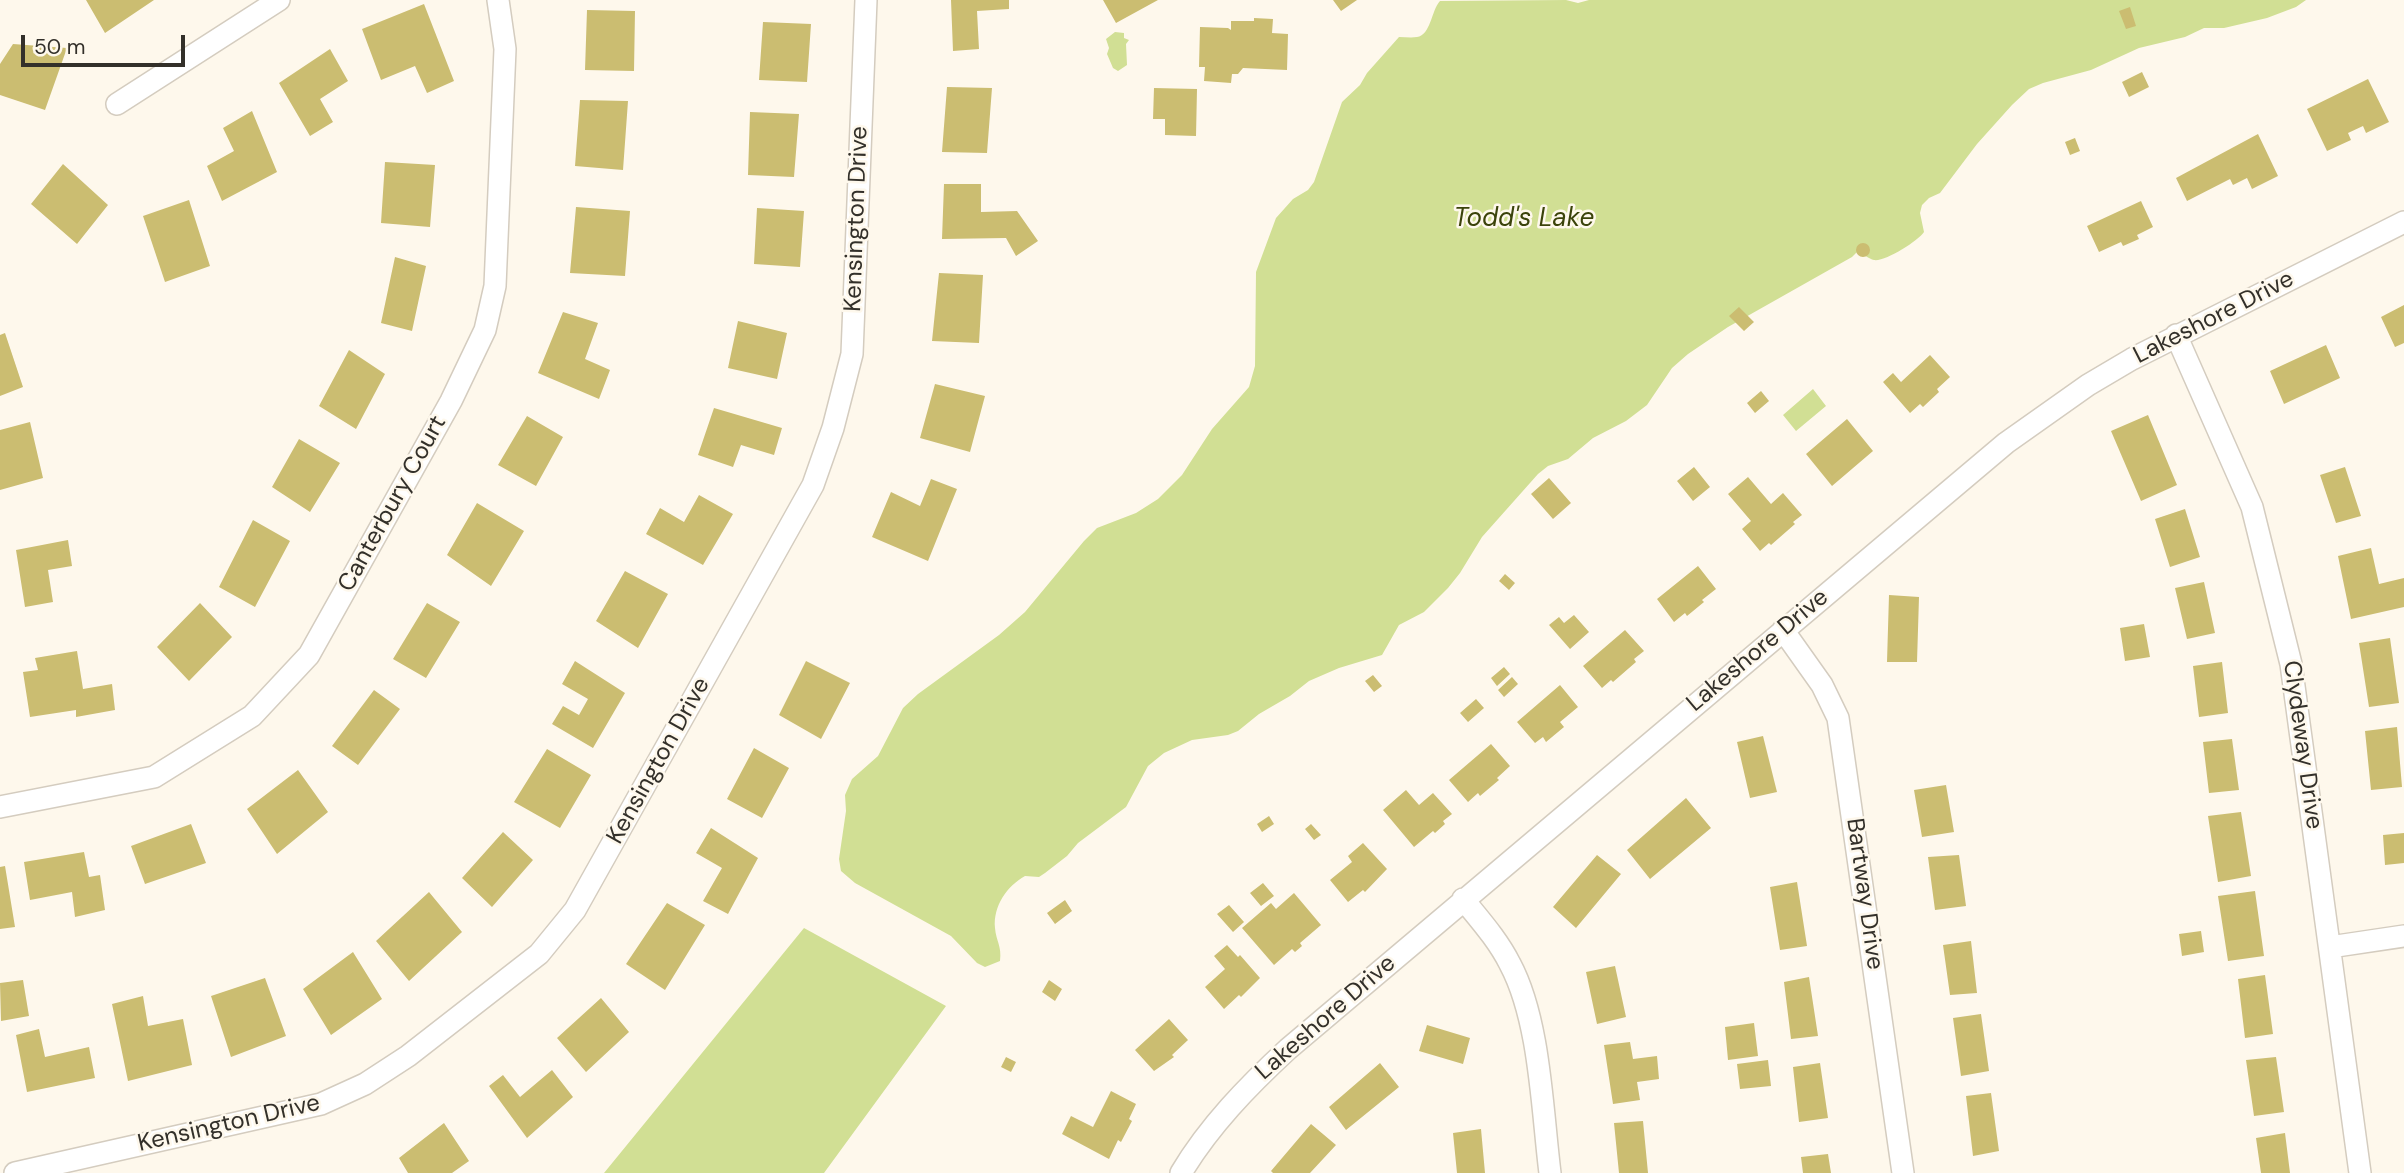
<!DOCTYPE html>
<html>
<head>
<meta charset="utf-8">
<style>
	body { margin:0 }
	#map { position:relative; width:2404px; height:1173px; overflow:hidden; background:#fef8ec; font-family:"DM Sans",sans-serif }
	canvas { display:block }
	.scale { position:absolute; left:21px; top:35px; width:164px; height:32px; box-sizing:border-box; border:4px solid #33302a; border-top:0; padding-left:9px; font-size:21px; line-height:24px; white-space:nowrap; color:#33302a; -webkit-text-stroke:5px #fef8ec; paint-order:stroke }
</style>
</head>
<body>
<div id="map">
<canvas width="2404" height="1173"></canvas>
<div class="scale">50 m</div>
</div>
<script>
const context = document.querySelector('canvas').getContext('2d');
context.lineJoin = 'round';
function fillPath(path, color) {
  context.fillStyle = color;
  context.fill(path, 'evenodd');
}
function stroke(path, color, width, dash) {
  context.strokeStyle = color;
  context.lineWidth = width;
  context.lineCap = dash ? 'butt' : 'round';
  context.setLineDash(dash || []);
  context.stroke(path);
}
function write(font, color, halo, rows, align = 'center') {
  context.font = font + ' "DM Sans",sans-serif';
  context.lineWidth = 5;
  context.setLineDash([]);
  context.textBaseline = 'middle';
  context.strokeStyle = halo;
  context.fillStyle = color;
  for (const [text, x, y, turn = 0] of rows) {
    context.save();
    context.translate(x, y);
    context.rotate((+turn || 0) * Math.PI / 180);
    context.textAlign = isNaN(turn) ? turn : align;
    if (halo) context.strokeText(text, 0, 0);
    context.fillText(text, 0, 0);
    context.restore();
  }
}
fillPath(new Path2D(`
	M 1566,0 L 1578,3 L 1589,0 L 2306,0 L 2296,7 L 2267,18 L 2224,28 L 2204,28 L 2185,37 L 2139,48 L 2091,70 L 2043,83 L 2029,89 L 2012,105 L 1977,144 L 1940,193 L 1929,198 L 1922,205 L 1920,213 L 1924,232 C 1918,241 1885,262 1874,260 C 1869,259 1863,254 1858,251 L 1852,257 L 1728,327 L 1688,354 L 1672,368 L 1647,405 L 1626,421 L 1593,438 L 1568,459 L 1548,466 L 1538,474 L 1482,537 L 1460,573 L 1448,588 L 1424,612 L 1399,625 L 1382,655 L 1339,668 L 1309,681 L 1290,696 L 1259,714 L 1238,731 L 1228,735 L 1192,740 L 1164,753 L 1148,766 L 1126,807 L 1078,843 L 1067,856 L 1045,873 L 1039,877 L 1025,876 C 1007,886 993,906 995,928 C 996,941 1002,946 1000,961 L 985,967 L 977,963 L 951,936 L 855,883 L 841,871 L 839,859 L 846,811 L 845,795 L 852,779 L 878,756 L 903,708 L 918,694 L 999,635 L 1025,612 L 1084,541 L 1097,528 L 1136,513 L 1158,499 L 1182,475 L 1212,429 L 1249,387 L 1255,366 L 1256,272 L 1276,218 L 1293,199 L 1308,190 L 1314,182 L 1342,102 L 1360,85 L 1367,73 L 1399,37 C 1405,37 1411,38 1417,37 C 1431,35 1431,11 1440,1 Z
	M 1115,32 L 1124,33 L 1124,38 L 1129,40 L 1126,44 L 1127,65 L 1118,71 L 1113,68 L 1107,54 L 1109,48 L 1106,39 Z
	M 1813,389 L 1826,406 L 1796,431 L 1783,415 Z
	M 804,928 L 946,1006 L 824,1173 L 604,1173 Z`), '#d1df94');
fillPath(new Path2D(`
	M 86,0 L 154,0 L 105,33 Z
	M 951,0 L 1009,0 L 1009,9 L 977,11 L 979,49 L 953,51 Z
	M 1103,0 L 1158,0 L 1116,23 Z
	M 1333,0 L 1357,0 L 1341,11 Z
	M 424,4 L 454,81 L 427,93 L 415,66 L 381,80 L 362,29 Z
	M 2130,7 L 2136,26 L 2126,29 L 2119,11 Z
	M 587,10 L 635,11 L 634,71 L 585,70 Z
	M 1254,18 L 1273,19 L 1272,33 L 1288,34 L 1287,70 L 1243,68 L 1238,74 L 1232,74 L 1231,83 L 1204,81 L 1205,67 L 1199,67 L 1200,27 L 1228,28 L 1231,30 L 1231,21 L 1254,21 Z
	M 763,22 L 811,24 L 807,82 L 759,80 Z
	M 13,44 L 67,48 L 45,110 L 0,95 L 0,64 Z
	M 330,49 L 348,81 L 320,99 L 333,122 L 310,136 L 279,83 Z
	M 2142,72 L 2149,87 L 2129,97 L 2122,82 Z
	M 2368,79 L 2389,122 L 2366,133 L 2363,126 L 2348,133 L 2351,140 L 2327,151 L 2307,109 Z
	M 947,87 L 992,88 L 987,153 L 942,152 Z
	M 1154,88 L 1197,89 L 1196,136 L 1165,135 L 1165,119 L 1153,119 Z
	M 580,100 L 628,101 L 623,170 L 575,166 Z
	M 252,111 L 277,172 L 222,201 L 207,166 L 234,151 L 223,128 Z
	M 750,112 L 799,114 L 794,177 L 748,175 Z
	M 2258,134 L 2278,176 L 2252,189 L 2247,178 L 2233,185 L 2230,179 L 2187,201 L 2176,178 Z
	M 2075,138 L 2080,151 L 2070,155 L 2065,142 Z
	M 385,162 L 435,165 L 430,227 L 381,223 Z
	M 63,164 L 108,205 L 77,244 L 31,204 Z
	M 944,184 L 981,184 L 981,212 L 1017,211 L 1038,241 L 1016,256 L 1006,238 L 942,239 Z
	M 189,200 L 210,266 L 165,282 L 143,216 Z
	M 2141,201 L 2153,227 L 2137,235 L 2139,239 L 2123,246 L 2121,242 L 2099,252 L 2087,226 Z
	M 576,207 L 630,211 L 625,276 L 570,273 Z
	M 757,208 L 804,211 L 800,267 L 754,264 Z
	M1856 250a7 7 0 1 1 14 0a7 7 0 1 1-14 0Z
	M 395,257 L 426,266 L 412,331 L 381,323 Z
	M 939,273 L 983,275 L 979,343 L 932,341 Z
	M 2404,305 L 2404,343 L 2395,347 L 2381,317 Z
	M 1739,307 L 1754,322 L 1744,331 L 1729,316 Z
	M 563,312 L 598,323 L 585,359 L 610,370 L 599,399 L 538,373 Z
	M 738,321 L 787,333 L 777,379 L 728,368 Z
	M 5,333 L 23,387 L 0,396 L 0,335 Z
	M 2326,345 L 2340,378 L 2284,404 L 2270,371 Z
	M 349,350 L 385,374 L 356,429 L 319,406 Z
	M 1930,355 L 1950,377 L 1937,389 L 1939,392 L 1923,407 L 1920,404 L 1910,413 L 1883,382 L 1893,373 L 1901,382 Z
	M 935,384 L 985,396 L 970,452 L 920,438 Z
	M 1761,391 L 1769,401 L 1755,413 L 1747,403 Z
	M 714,408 L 782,428 L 774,455 L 741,445 L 733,467 L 698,455 Z
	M 2148,415 L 2177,485 L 2141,501 L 2111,431 Z
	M 527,416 L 563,437 L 536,486 L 498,465 Z
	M 1847,419 L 1873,451 L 1832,486 L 1806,454 Z
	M 30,422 L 43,478 L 0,490 L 0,430 Z
	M 299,439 L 340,463 L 310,512 L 272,487 Z
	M 1694,467 L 1710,487 L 1693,501 L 1677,481 Z
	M 2345,467 L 2361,516 L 2336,523 L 2320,475 Z
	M 1748,477 L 1771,504 L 1783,493 L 1802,515 L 1793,522 L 1795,524 L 1771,545 L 1769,543 L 1760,551 L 1742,529 L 1751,521 L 1728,494 Z
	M 1549,478 L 1571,503 L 1553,519 L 1531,494 Z
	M 931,479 L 957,489 L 928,561 L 872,537 L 891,492 L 920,506 Z
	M 699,495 L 733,514 L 703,565 L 646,534 L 660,508 L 684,522 Z
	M 477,503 L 524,531 L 491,586 L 447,555 Z
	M 2185,509 L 2200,557 L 2170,567 L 2155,519 Z
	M 253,520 L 290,541 L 255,607 L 219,587 Z
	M 68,540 L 72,566 L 48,570 L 53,602 L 25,607 L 16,550 Z
	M 2371,548 L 2379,584 L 2404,578 L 2404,607 L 2351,619 L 2338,556 Z
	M 1698,566 L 1716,589 L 1702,600 L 1704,602 L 1687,616 L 1685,613 L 1674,622 L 1657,599 Z
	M 625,571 L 668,594 L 638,648 L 596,621 Z
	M 1505,574 L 1515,583 L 1509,590 L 1499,581 Z
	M 2204,582 L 2215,633 L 2187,639 L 2175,588 Z
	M 1889,595 L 1919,597 L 1917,662 L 1887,662 Z
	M 200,603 L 232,637 L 189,681 L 157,647 Z
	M 427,603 L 460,622 L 426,678 L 393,659 Z
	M 1574,615 L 1589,632 L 1570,649 L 1549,625 L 1559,617 L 1564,623 Z
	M 2144,624 L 2150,657 L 2125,661 L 2120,628 Z
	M 1625,630 L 1644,651 L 1634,659 L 1636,662 L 1613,682 L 1611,680 L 1602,688 L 1583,666 Z
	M 2390,638 L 2399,703 L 2369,707 L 2359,643 Z
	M 77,651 L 83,689 L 112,684 L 115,710 L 76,717 L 76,710 L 30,717 L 23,672 L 38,670 L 35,658 Z
	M 575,661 L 625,693 L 593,748 L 552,724 L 563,706 L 579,715 L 588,699 L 562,684 Z
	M 806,661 L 850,683 L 821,739 L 779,715 Z
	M 2222,662 L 2228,713 L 2199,717 L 2193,666 Z
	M 1504,667 L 1510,674 L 1497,686 L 1491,678 Z
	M 1373,675 L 1382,686 L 1374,692 L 1365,681 Z
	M 1512,677 L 1518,684 L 1504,697 L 1498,690 Z
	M 1560,685 L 1578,707 L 1560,722 L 1564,727 L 1546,742 L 1543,737 L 1535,743 L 1517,722 Z
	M 374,690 L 400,709 L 358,765 L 332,746 Z
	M 1476,699 L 1484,708 L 1468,722 L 1460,713 Z
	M 2397,727 L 2402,787 L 2371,790 L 2365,731 Z
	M 1763,736 L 1777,792 L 1750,798 L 1737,742 Z
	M 2232,739 L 2239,790 L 2209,793 L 2203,742 Z
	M 1491,744 L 1510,766 L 1497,778 L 1499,780 L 1480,796 L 1478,793 L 1468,802 L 1449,780 Z
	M 754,748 L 789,768 L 762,818 L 727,799 Z
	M 547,749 L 591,775 L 560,828 L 514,802 Z
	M 298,770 L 328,812 L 277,854 L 247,809 Z
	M 1946,785 L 1954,832 L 1922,837 L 1914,790 Z
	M 1406,790 L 1419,805 L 1433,793 L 1452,814 L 1443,821 L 1445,824 L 1435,833 L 1433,831 L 1414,847 L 1383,810 Z
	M 1686,798 L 1711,828 L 1650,879 L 1627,850 Z
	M 2241,812 L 2251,876 L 2218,882 L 2208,816 Z
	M 1269,816 L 1274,824 L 1262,832 L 1257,824 Z
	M 191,824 L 206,863 L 145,884 L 131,846 Z
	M 1311,824 L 1321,835 L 1314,840 L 1305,829 Z
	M 711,828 L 758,858 L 728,914 L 703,901 L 722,868 L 696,853 Z
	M 503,832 L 533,860 L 492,907 L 462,878 Z
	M 2404,833 L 2404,863 L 2385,865 L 2383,835 Z
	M 1363,843 L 1387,869 L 1365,892 L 1363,890 L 1348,902 L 1330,880 L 1352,862 L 1348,856 Z
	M 84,852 L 89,877 L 100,875 L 105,910 L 75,917 L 72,892 L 30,900 L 24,862 Z
	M 1597,855 L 1621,874 L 1576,928 L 1553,907 Z
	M 1959,855 L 1966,906 L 1935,910 L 1928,857 Z
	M 5,866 L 15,927 L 0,929 L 0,867 Z
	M 1797,882 L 1807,946 L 1780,950 L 1770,887 Z
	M 1263,883 L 1274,896 L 1261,906 L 1250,893 Z
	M 2255,891 L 2264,956 L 2228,961 L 2218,896 Z
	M 429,892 L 462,932 L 409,981 L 376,941 Z
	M 1294,893 L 1321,925 L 1300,943 L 1302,946 L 1295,952 L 1292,949 L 1274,965 L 1242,928 L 1271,903 L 1276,909 Z
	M 1065,900 L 1072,911 L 1055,924 L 1047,913 Z
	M 667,903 L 705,925 L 665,990 L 626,964 Z
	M 1229,905 L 1244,922 L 1233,932 L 1217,914 Z
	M 2201,931 L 2204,952 L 2182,956 L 2179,934 Z
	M 1971,941 L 1977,993 L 1950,995 L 1943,945 Z
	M 1227,945 L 1238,957 L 1240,955 L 1260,978 L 1241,997 L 1239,995 L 1224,1009 L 1205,987 L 1225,969 L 1214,956 Z
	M 353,952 L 382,999 L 331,1035 L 303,989 Z
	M 1615,966 L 1626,1017 L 1597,1024 L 1586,972 Z
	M 2265,975 L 2273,1034 L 2245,1038 L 2238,979 Z
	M 1809,977 L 1818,1036 L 1791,1039 L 1784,982 Z
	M 265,978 L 286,1036 L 231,1057 L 211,996 Z
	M 23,980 L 29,1016 L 1,1021 L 0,983 Z
	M 1049,980 L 1062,989 L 1055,1001 L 1042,992 Z
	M 143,996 L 148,1026 L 183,1019 L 192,1065 L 128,1081 L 112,1004 Z
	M 601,998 L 629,1032 L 586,1072 L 557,1038 Z
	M 1981,1014 L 1989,1071 L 1961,1076 L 1953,1018 Z
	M 1169,1019 L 1188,1040 L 1172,1055 L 1174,1057 L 1154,1071 L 1135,1050 Z
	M 1754,1023 L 1758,1056 L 1728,1060 L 1725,1027 Z
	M 1427,1025 L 1470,1038 L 1463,1064 L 1419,1051 Z
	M 39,1029 L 45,1057 L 89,1047 L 95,1078 L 27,1092 L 16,1035 Z
	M 1630,1042 L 1633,1059 L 1657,1056 L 1659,1079 L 1637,1082 L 1640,1100 L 1613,1104 L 1604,1045 Z
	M 1006,1057 L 1016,1062 L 1011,1072 L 1001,1067 Z
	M 2276,1057 L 2284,1112 L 2254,1116 L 2246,1060 Z
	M 1768,1060 L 1771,1086 L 1740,1089 L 1737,1064 Z
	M 1380,1063 L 1399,1087 L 1346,1130 L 1329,1107 Z
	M 1820,1063 L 1828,1118 L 1799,1122 L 1793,1067 Z
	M 552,1070 L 573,1097 L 527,1138 L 489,1086 L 503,1075 L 520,1097 Z
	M 1111,1091 L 1136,1104 L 1129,1119 L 1132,1121 L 1121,1142 L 1118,1140 L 1109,1159 L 1062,1134 L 1071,1116 L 1093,1127 Z
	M 1991,1093 L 1999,1151 L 1973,1156 L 1966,1096 Z
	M 1643,1121 L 1648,1173 L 1619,1173 L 1614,1123 Z
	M 444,1123 L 469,1161 L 452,1173 L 408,1173 L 399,1158 Z
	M 1311,1124 L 1336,1145 L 1310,1173 L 1273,1173 L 1271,1171 Z
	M 1481,1129 L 1485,1173 L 1457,1173 L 1453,1133 Z
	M 2285,1133 L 2290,1173 L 2261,1173 L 2256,1138 Z
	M 1828,1154 L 1831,1173 L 1803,1173 L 1801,1157 Z`), '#cbbd71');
const street = new Path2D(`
	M 117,104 L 279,0
	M 2176,335 L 2252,507 L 2291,664 L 2360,1173
	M 1783,630 L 1822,685 L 1838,718 L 1903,1173
	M 0,807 L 154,777 L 252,716 L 309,655 L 451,401 L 485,330 L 495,286 L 505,49 L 498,0
	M 1463,899 C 1480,920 1498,940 1510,964 C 1540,1020 1542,1109 1550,1173
	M 2330,947 L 2404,936
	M 15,1173 L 321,1104 L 365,1084 L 408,1056 L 539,954 L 575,910 L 813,485 L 833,428 L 852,354 L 866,0
	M 1181,1173 C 1209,1126 1248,1086 1288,1049 L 2006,443 L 2088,385 L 2132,359 L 2404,222`);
stroke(street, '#d4ccbf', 24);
stroke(street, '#fff', 21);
write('24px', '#33302a', '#fef8ec', [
	["Kensington Drive",857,219,-88],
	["Lakeshore Drive",2214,318,-27],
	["Canterbury Court",393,504,-61],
	["Lakeshore Drive",1758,651,-40],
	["Clydeway Drive",2302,745,82],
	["Kensington Drive",659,761,-61],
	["Bartway Drive",1864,894,82],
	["Lakeshore Drive",1326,1018,-41],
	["Kensington Drive",229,1124,-13]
]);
write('italic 26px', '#3b430a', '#fef8ec', [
	["Todd's Lake",1524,219]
]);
</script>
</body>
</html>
